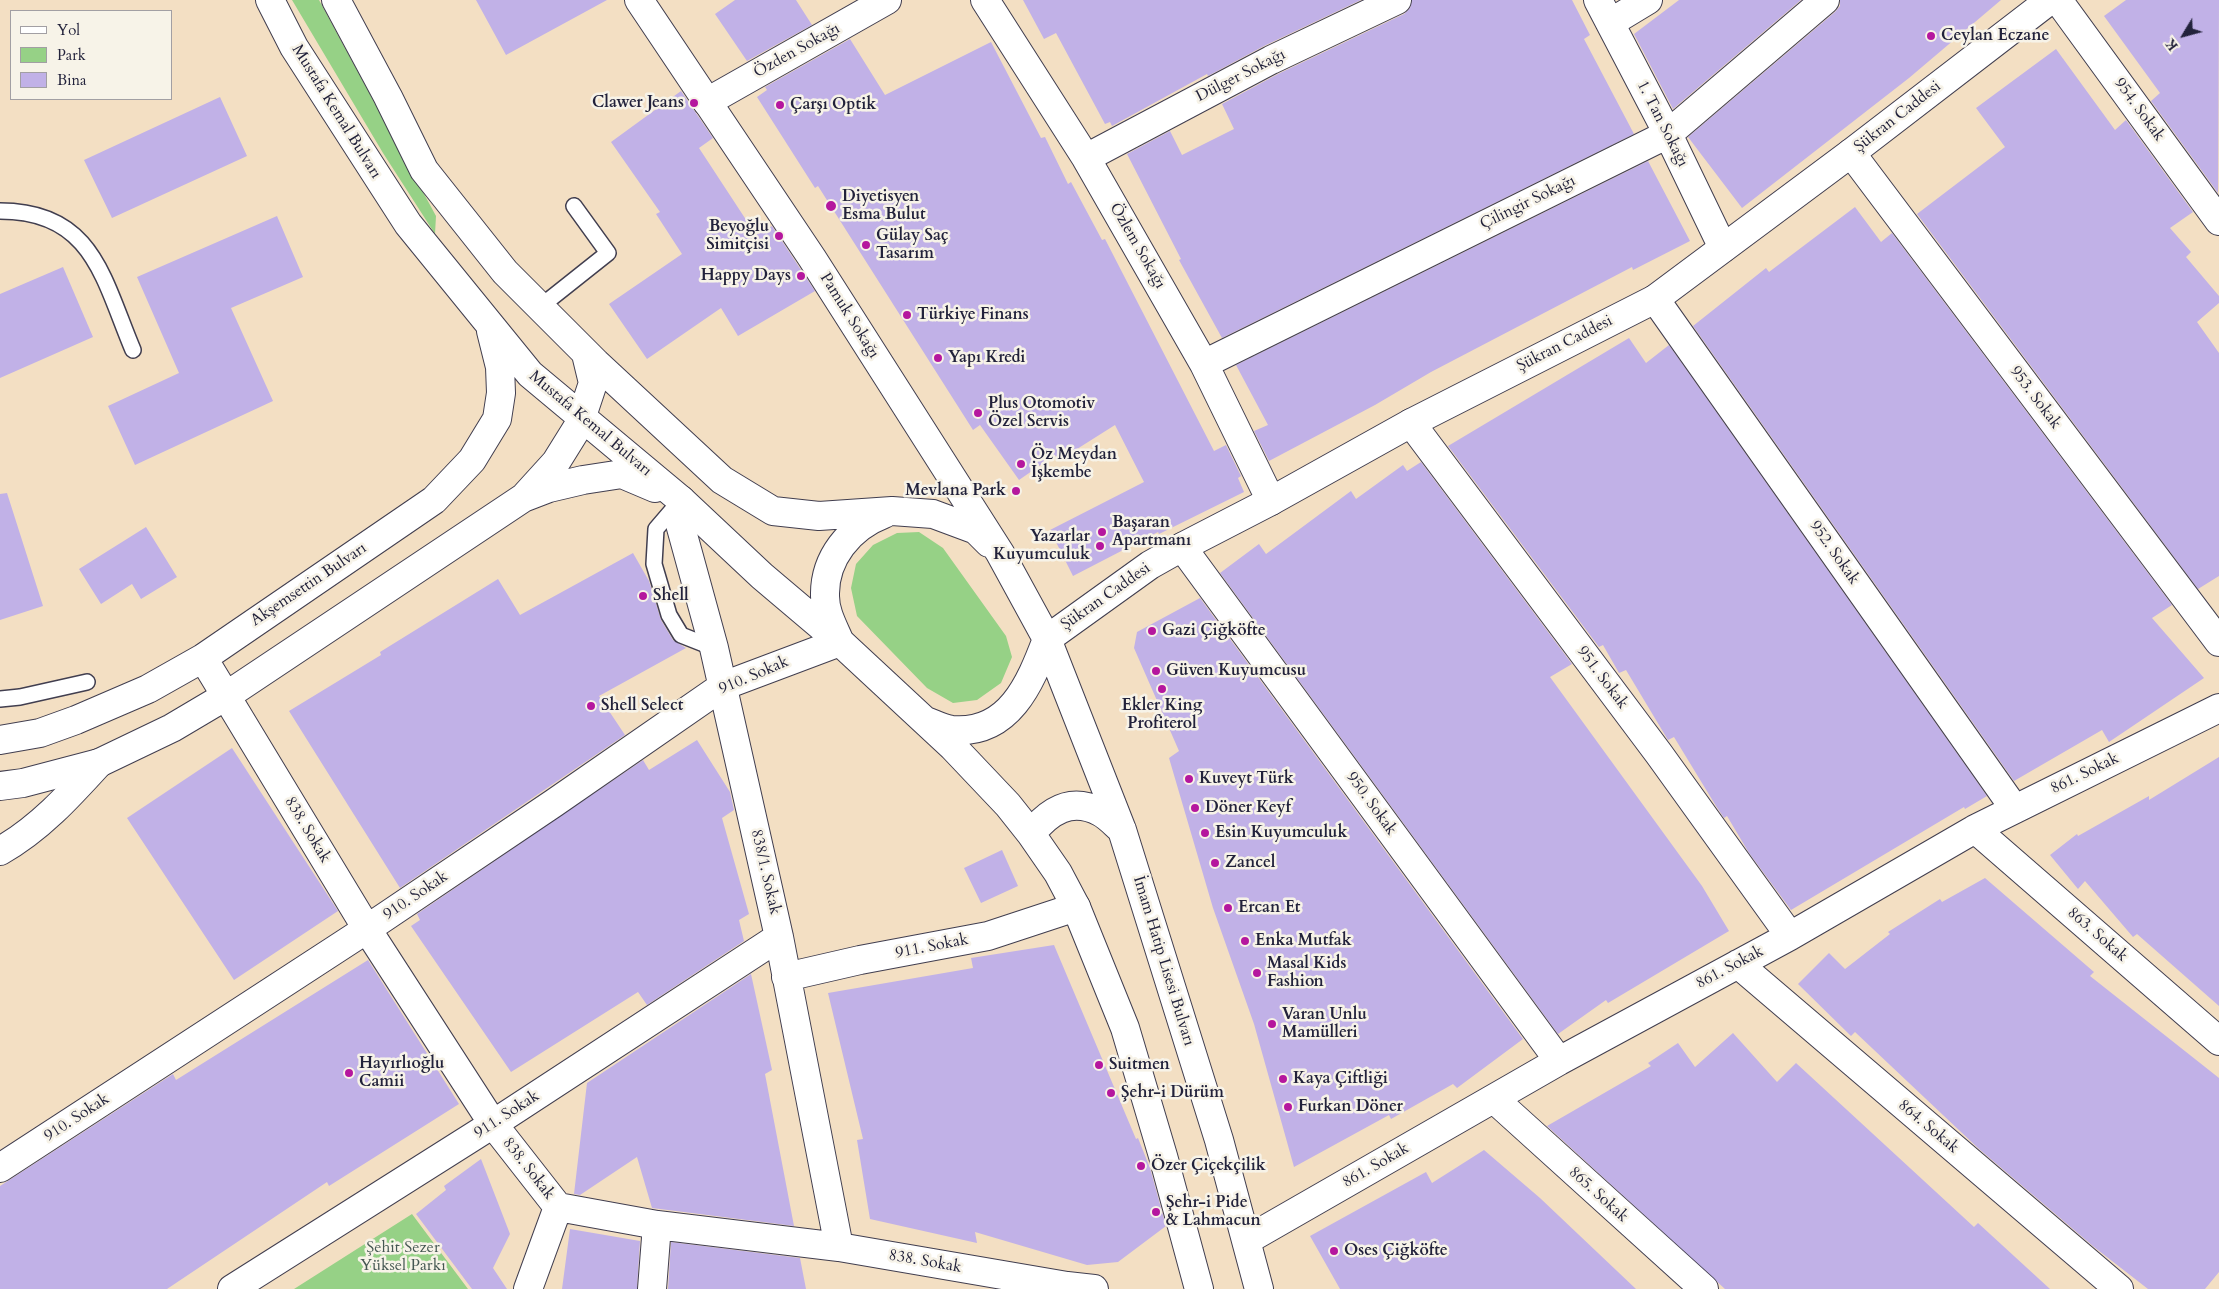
<!DOCTYPE html>
<html>
<head>
<meta charset="utf-8">
<style>
	body { margin:0 }
	#map { position:relative; width:2219px; height:1289px; overflow:hidden; background:#f3dfc3; font-family:Cardo,serif }
	canvas { display:block }
	.legend { position:absolute; left:10px; top:10px; width:162px; height:90px; box-sizing:border-box; background:#f7f3e8; border:1px solid #a29fa3; margin:0; padding:6px 9px; list-style:none; font-size:15px; color:#22223b }
	.legend li { display:flex; align-items:center; gap:10px; height:25px }
	.legend b { width:25px; border:1px solid #a29fa3 }
	.north { position:absolute; left:2159px; top:10px; width:50px; height:50px; -webkit-text-stroke:4px #f7f3e8; paint-order:stroke; rotate:233deg; font-size:14px; font-weight:700; line-height:20px; text-align:center; color:#22223b }
	.north::after { content:''; display:block; margin:auto; width:18px; height:22px; background:#22223b; clip-path:polygon(50% 0,100% 100%,50% 72%,0 100%) }
</style>
</head>
<body>
<div id="map">
<canvas width="2219" height="1289"></canvas>
<ul class="legend">
<li><b style="height:6px;background:#fff"></b>Yol</li>
<li><b style="height:14px;background:#96d186"></b>Park</li>
<li><b style="height:14px;background:#c1b1e7"></b>Bina</li>
</ul>
<div class="north">K</div>
</div>
<script>
const context = document.querySelector('canvas').getContext('2d');
context.lineJoin = 'round';
function fillPath(path, color) {
  context.fillStyle = color;
  context.fill(path, 'evenodd');
}
function stroke(path, color, width, dash) {
  context.strokeStyle = color;
  context.lineWidth = width;
  context.lineCap = dash ? 'butt' : 'round';
  context.setLineDash(dash || []);
  context.stroke(path);
}
function write(font, color, halo, rows, align = 'center') {
  context.font = font + ' Cardo,serif';
  context.lineWidth = 5;
  context.setLineDash([]);
  context.textBaseline = 'middle';
  context.strokeStyle = halo;
  context.fillStyle = color;
  for (const [text, x, y, turn = 0] of rows) {
    context.save();
    context.translate(x, y);
    context.rotate((+turn || 0) * Math.PI / 180);
    context.textAlign = isNaN(turn) ? turn : align;
    if (halo) context.strokeText(text, 0, 0);
    context.fillText(text, 0, 0);
    context.restore();
  }
}
fillPath(new Path2D(`
	M 292,0 L 319,0 L 436,216 L 435,234 L 383,153 Z
	M 919,532 L 943,548 L 1006,636 L 1012,657 L 1001,683 L 977,700 L 953,703 L 927,688 L 857,616 L 851,588 L 856,564 L 873,545 L 897,533 Z
	M 412,1214 L 468,1289 L 294,1289 Z`), '#96d186');
fillPath(new Path2D(`
	M 476,0 L 607,0 L 506,55 Z
	M 735,0 L 796,0 L 812,25 L 747,61 L 715,14 Z
	M 1023,0 L 1361,0 L 1264,46 L 1208,76 L 1207,74 L 1112,126 L 1110,122 L 1105,124 L 1056,33 L 1044,39 Z
	M 1412,0 L 1572,0 L 1590,35 L 1584,39 L 1634,134 L 1222,338 L 1179,260 L 1181,259 L 1127,154 L 1170,131 L 1182,155 L 1234,129 L 1222,104 L 1278,74 L 1404,14 L 1410,8 Z
	M 1679,0 L 1801,0 L 1673,109 L 1634,34 Z
	M 1840,0 L 2001,0 L 1909,78 L 1742,208 L 1688,137 L 1835,12 L 1840,6 Z
	M 2126,0 L 2219,0 L 2218,193 L 2151,101 L 2160,93 L 2104,16 Z
	M 850,39 L 885,95 L 991,42 L 1041,138 L 1045,137 L 1068,184 L 1071,182 L 1102,240 L 1105,239 L 1214,451 L 1226,445 L 1241,476 L 1238,478 L 1244,492 L 1159,534 L 1158,532 L 1073,576 L 1050,530 L 1144,482 L 1115,425 L 1058,461 L 1055,455 L 1019,480 L 980,425 L 973,430 L 818,186 L 815,188 L 757,97 L 767,90 L 765,87 Z
	M 2056,49 L 2115,130 L 2126,120 L 2193,212 L 2170,228 L 2191,252 L 2186,257 L 2219,296 L 2219,303 L 2197,322 L 2219,353 L 2219,576 L 2198,589 L 1917,214 L 2005,147 L 1976,108 Z
	M 681,91 L 713,138 L 699,148 L 756,235 L 772,226 L 815,291 L 738,336 L 721,308 L 647,359 L 609,304 L 682,254 L 656,214 L 660,212 L 611,142 Z
	M 220,97 L 247,156 L 112,218 L 84,160 Z
	M 1648,161 L 1690,241 L 1633,270 L 1632,267 L 1431,372 L 1375,405 L 1269,461 L 1254,431 L 1268,425 L 1236,365 Z
	M 1855,207 L 1881,242 L 1892,233 L 2172,605 L 2152,618 L 2204,678 L 2109,742 L 2102,730 L 2014,781 L 1693,326 L 1766,268 L 1769,272 Z
	M 277,216 L 303,277 L 231,308 L 273,401 L 135,465 L 108,406 L 179,373 L 137,277 Z
	M 63,267 L 93,337 L 0,378 L 0,294 Z
	M 1629,338 L 1646,363 L 1669,345 L 1987,796 L 1965,809 L 1964,807 L 1791,910 L 1749,853 L 1727,816 L 1724,818 L 1716,806 L 1674,737 L 1668,740 L 1626,670 L 1619,673 L 1603,645 L 1599,647 L 1448,446 Z
	M 1421,462 L 1572,664 L 1550,677 L 1702,886 L 1729,931 L 1608,1003 L 1606,1000 L 1558,1034 L 1220,573 L 1259,544 L 1266,554 L 1351,491 L 1356,499 L 1403,465 L 1407,471 Z
	M 7,493 L 43,606 L 0,620 L 0,494 Z
	M 146,527 L 177,577 L 141,599 L 132,584 L 101,604 L 79,569 Z
	M 633,553 L 649,581 L 661,620 L 673,640 L 686,648 L 599,696 L 625,735 L 400,888 L 289,711 L 381,655 L 380,652 L 498,579 L 520,615 Z
	M 1200,598 L 1523,1039 L 1457,1088 L 1453,1084 L 1391,1119 L 1389,1115 L 1294,1167 L 1254,1024 L 1213,908 L 1169,758 L 1179,751 L 1134,648 L 1137,632 Z
	M 697,740 L 730,792 L 734,810 L 722,818 L 749,914 L 739,920 L 744,941 L 647,1005 L 638,992 L 511,1072 L 411,926 L 420,920 L 417,914 L 643,760 L 649,770 Z
	M 232,748 L 338,911 L 234,980 L 127,818 Z
	M 2219,757 L 2219,1006 L 2137,934 L 2133,937 L 2085,881 L 2078,889 L 2050,855 L 2077,834 L 2078,836 L 2149,796 L 2149,800 Z
	M 1002,850 L 1018,886 L 981,903 L 964,868 Z
	M 1985,878 L 2094,972 L 2090,976 L 2219,1078 L 2219,1272 L 2205,1289 L 2148,1289 L 2094,1247 L 1979,1149 L 1855,1032 L 1851,1036 L 1798,984 L 1829,953 L 1845,969 L 1890,934 L 1888,932 L 1940,899 L 1942,902 Z
	M 1054,945 L 1136,1139 L 1138,1138 L 1150,1168 L 1166,1226 L 1118,1262 L 1087,1265 L 975,1232 L 977,1243 L 870,1219 L 857,1140 L 863,1139 L 828,993 L 973,968 L 971,958 Z
	M 368,960 L 459,1104 L 329,1186 L 327,1182 L 167,1289 L 0,1289 L 0,1186 L 173,1074 L 176,1080 Z
	M 751,974 L 772,1070 L 765,1074 L 794,1226 L 652,1208 L 637,1157 L 580,1195 L 574,1194 L 587,1083 Z
	M 1733,1033 L 1777,1082 L 1796,1063 L 1974,1227 L 1978,1223 L 2050,1289 L 1725,1289 L 1547,1126 L 1651,1066 L 1648,1063 L 1678,1043 L 1695,1067 Z
	M 1484,1150 L 1540,1198 L 1636,1289 L 1340,1289 L 1310,1236 L 1426,1172 L 1432,1183 Z
	M 481,1159 L 510,1234 L 493,1268 L 507,1289 L 472,1289 L 416,1214 L 446,1190 L 444,1186 Z
	M 570,1229 L 640,1241 L 637,1289 L 562,1289 Z
	M 671,1242 L 800,1258 L 806,1289 L 668,1289 Z`), '#c1b1e7');
const lane = new Path2D(`
	M 0,211 C 93,211 103,279 133,350
	M 540,307 L 608,253 L 574,206
	M 680,501 L 656,529 L 654,564 L 669,615 L 681,635 L 714,648
	M 0,699 L 20,697 L 87,682`);
const street = new Path2D(`
	M 985,0 L 1086,158 L 1204,364 L 1271,501
	M 1598,0 L 1668,134 L 1723,248
	M 2058,0 L 2219,221
	M 1610,23 L 1648,0
	M 707,102 L 887,0
	M 1851,153 L 2219,642
	M 1086,158 L 1271,60 L 1397,0
	M 1655,299 L 2014,808
	M 1204,364 L 1668,134 L 1825,0
	M 1411,423 L 1659,754 L 1790,936
	M 681,500 L 680,524 L 714,648 L 779,937 L 839,1247
	M 1182,547 L 1559,1061
	M 226,696 L 367,929 L 493,1124 L 558,1207 L 657,1225 L 839,1247 L 1067,1286 L 1094,1289
	M 1975,829 L 2219,1041
	M 1738,964 L 2119,1289
	M 786,977 L 860,960 L 988,936 L 1076,907
	M 1494,1099 L 1704,1289
	M 0,1168 L 367,929 L 554,803 L 723,686 L 840,642
	M 1247,1240 L 1559,1061 L 1790,936 L 1975,829 L 2219,708
	M 232,1289 L 493,1124 L 779,937
	M 528,1289 L 558,1207
	M 652,1289 L 657,1225`);
const secondary = new Path2D(`
	M 1047,639 L 1150,565 L 1182,547 L 1271,501 L 1411,423 L 1655,299 L 1851,153 L 2050,0
	M 0,851 C 39,829 69,796 99,763`);
const primary = new Path2D(`
	M 270,0 L 294,47 L 408,224 L 530,374 L 681,500 L 762,576 L 840,642 L 953,747 L 1008,805 L 1031,834 L 1058,873 L 1076,907 L 1125,1028 L 1163,1156 L 1199,1289
	M 336,0 L 388,97 L 424,170 L 505,272 L 596,363 L 722,480 L 773,511 L 819,516 L 892,511 L 933,514 L 976,530 L 989,543
	M 639,0 L 812,258 L 1000,553 L 1047,639 L 1122,830 L 1219,1140 L 1259,1289
	M 526,495 L 556,462 L 579,425 L 593,383 L 586,354
	M 839,640 C 833,626 825,612 825,596 C 824,558 850,527 884,514
	M 203,658 L 226,696
	M 926,721 C 934,724 943,729 952,730 C 1009,735 1030,684 1047,639
	M 0,740 L 40,733 L 76,720 L 148,689 L 203,658 L 434,500 L 472,460 L 497,419 L 501,393 L 500,367 L 491,331
	M 0,786 L 23,783 L 99,763 L 172,728 L 226,696 L 523,498 L 549,488 L 583,480 L 622,474 L 655,488
	M 1031,834 C 1049,811 1071,797 1100,812 C 1108,816 1115,824 1122,830`);
stroke(lane, '#413e4f', 18);
stroke(street, '#413e4f', 30);
stroke(secondary, '#413e4f', 30);
stroke(primary, '#413e4f', 30);
stroke(lane, '#fff', 15);
stroke(street, '#fff', 28);
stroke(secondary, '#fff', 28);
stroke(primary, '#fff', 28);
for (const [x, y, r, color] of [
	[1931,36,5,"#b5179e"],
	[694,103,5,"#b5179e"],
	[780,105,5,"#b5179e"],
	[831,206,6,"#b5179e"],
	[779,236,5,"#b5179e"],
	[866,245,5,"#b5179e"],
	[801,276,5,"#b5179e"],
	[907,315,5,"#b5179e"],
	[938,358,5,"#b5179e"],
	[978,413,5,"#b5179e"],
	[1021,464,5,"#b5179e"],
	[1016,491,5,"#b5179e"],
	[1102,532,5,"#b5179e"],
	[1100,546,5,"#b5179e"],
	[643,596,5,"#b5179e"],
	[1152,631,5,"#b5179e"],
	[1156,671,5,"#b5179e"],
	[1162,689,5,"#b5179e"],
	[591,706,5,"#b5179e"],
	[1189,779,5,"#b5179e"],
	[1195,808,5,"#b5179e"],
	[1205,833,5,"#b5179e"],
	[1215,863,5,"#b5179e"],
	[1228,908,5,"#b5179e"],
	[1245,941,5,"#b5179e"],
	[1257,973,5,"#b5179e"],
	[1272,1024,5,"#b5179e"],
	[1099,1065,5,"#b5179e"],
	[349,1073,5,"#b5179e"],
	[1283,1079,5,"#b5179e"],
	[1111,1093,5,"#b5179e"],
	[1288,1107,5,"#b5179e"],
	[1141,1166,5,"#b5179e"],
	[1156,1212,5,"#b5179e"],
	[1334,1251,5,"#b5179e"]
]) {
  const dot = new Path2D();
  dot.arc(x, y, r, 0, 2 * Math.PI);
  context.fillStyle = color;
  context.fill(dot);
  stroke(dot, '#f7f3e8', 2);
}
write('bold 16px', '#22223b', '#f7f3e8', [
	["Ceylan Eczane",1941,36],
	["Clawer Jeans",684,103,"right"],
	["Çarşı Optik",790,105],
	["Diyetisyen",842,197],
	["Esma Bulut",842,215],
	["Beyoğlu",769,227,"right"],
	["Simitçisi",769,245,"right"],
	["Gülay Saç",876,236],
	["Tasarım",876,254],
	["Happy Days",791,276,"right"],
	["Türkiye Finans",917,315],
	["Yapı Kredi",948,358],
	["Plus Otomotiv",988,404],
	["Özel Servis",988,422],
	["Öz Meydan",1031,455],
	["İşkembe",1031,473],
	["Mevlana Park",1006,491,"right"],
	["Başaran",1112,523],
	["Apartmanı",1112,541],
	["Yazarlar",1090,537,"right"],
	["Kuyumculuk",1090,555,"right"],
	["Shell",653,596],
	["Gazi Çiğköfte",1162,631],
	["Güven Kuyumcusu",1166,671],
	["Shell Select",601,706],
	["Ekler King",1162,706,"center"],
	["Profiterol",1162,724,"center"],
	["Kuveyt Türk",1199,779],
	["Döner Keyf",1205,808],
	["Esin Kuyumculuk",1215,833],
	["Zancel",1225,863],
	["Ercan Et",1238,908],
	["Enka Mutfak",1255,941],
	["Masal Kids",1267,964],
	["Fashion",1267,982],
	["Varan Unlu",1282,1015],
	["Mamülleri",1282,1033],
	["Hayırlıoğlu",359,1064],
	["Camii",359,1082],
	["Suitmen",1109,1065],
	["Kaya Çiftliği",1293,1079],
	["Şehr-i Dürüm",1121,1093],
	["Furkan Döner",1298,1107],
	["Özer Çiçekçilik",1151,1166],
	["Şehr-i Pide",1166,1203],
	["& Lahmacun",1166,1221],
	["Oses Çiğköfte",1344,1251]
], 'left');
write('16px', '#22223b', '#f7f3e8', [
	["Özden Sokağı",797,51,-29],
	["Dülger Sokağı",1241,76,-27],
	["954. Sokak",2139,110,54],
	["Mustafa Kemal Bulvarı",336,112,58],
	["Şükran Caddesi",1898,117,-38],
	["1. Tan Sokağı",1662,124,63],
	["Çilingir Sokağı",1528,203,-26],
	["Özlem Sokağı",1137,246,60],
	["Pamuk Sokağı",849,316,58],
	["Şükran Caddesi",1565,344,-27],
	["953. Sokak",2035,398,53],
	["Mustafa Kemal Bulvarı",590,424,40],
	["952. Sokak",1834,553,55],
	["Akşemsettin Bulvarı",309,585,-34],
	["Şükran Caddesi",1106,597,-35],
	["910. Sokak",754,676,-23],
	["951. Sokak",1602,678,53],
	["861. Sokak",2085,774,-26],
	["950. Sokak",1371,804,54],
	["838. Sokak",307,830,59],
	["838/1. Sokak",765,872,77],
	["910. Sokak",416,896,-34],
	["863. Sokak",2097,935,41],
	["911. Sokak",932,947,-11],
	["İmam Hatip Lisesi Bulvarı",1163,961,73],
	["861. Sokak",1730,968,-28],
	["911. Sokak",507,1115,-33],
	["910. Sokak",77,1118,-33],
	["864. Sokak",1928,1127,40],
	["861. Sokak",1376,1166,-30],
	["838. Sokak",528,1169,52],
	["865. Sokak",1598,1195,42],
	["838. Sokak",925,1262,10]
]);
write('16px', '#455752', '#f7f3e8', [
	["Şehit Sezer",403,1248],
	["Yüksel Parkı",403,1266]
]);
</script>
</body>
</html>
